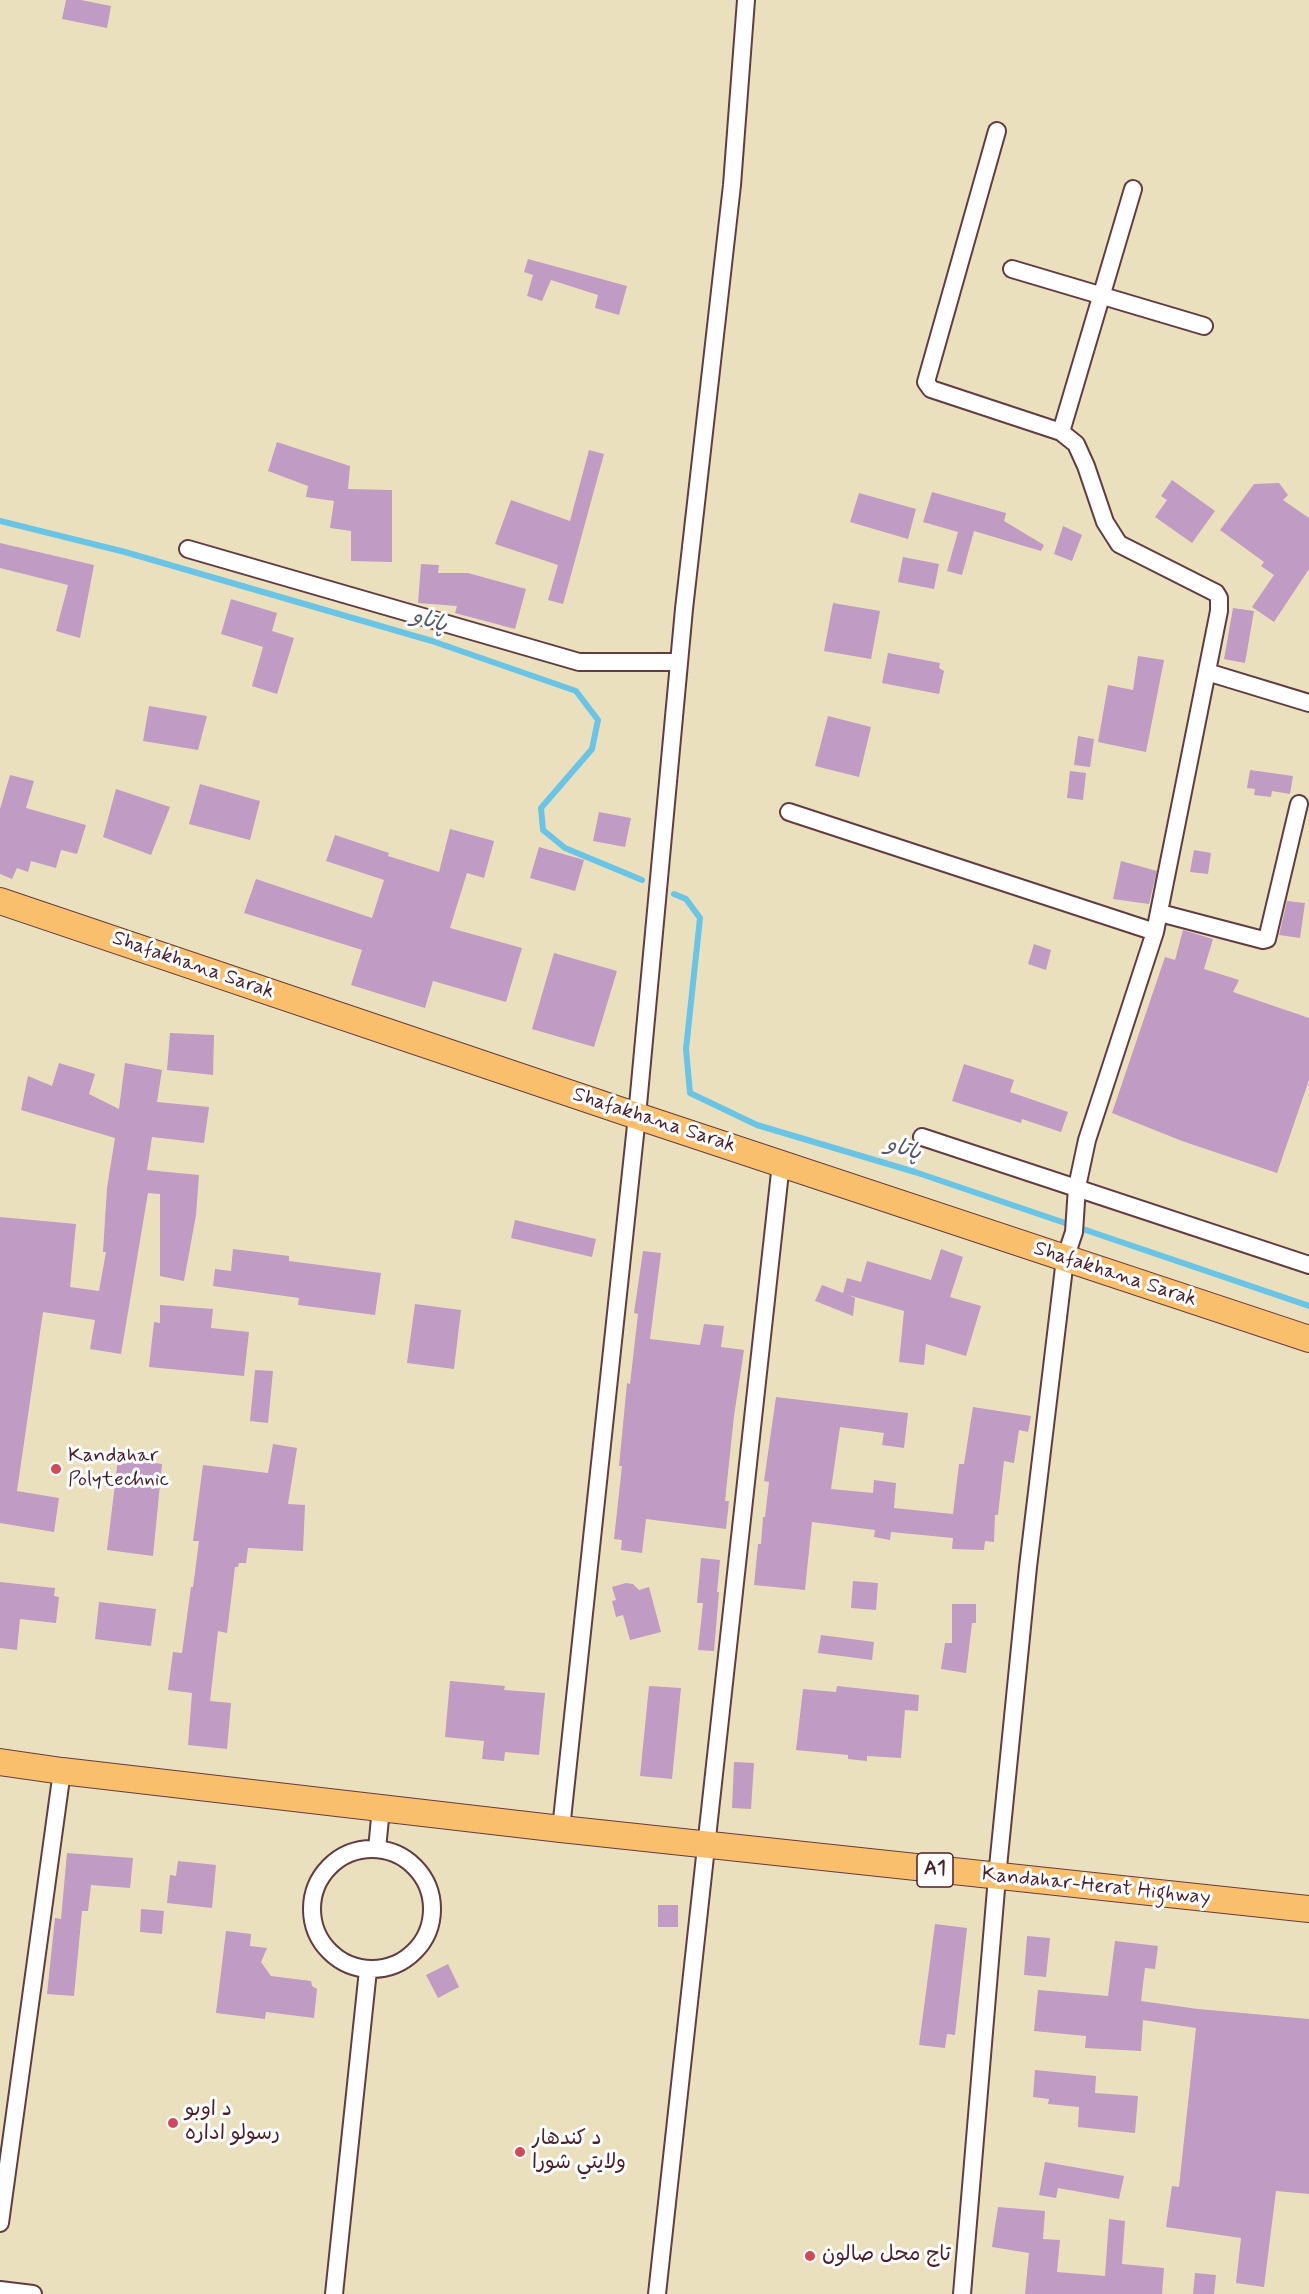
<!DOCTYPE html>
<html>
<head>
<meta charset="utf-8">
<style>
	body { margin:0 }
	canvas { display:block; background:#ebe0be }
</style>
</head>
<body>
<canvas width="1309" height="2294"></canvas>
<script>
const context = document.querySelector('canvas').getContext('2d');
context.lineJoin = 'round';
function stroke(path, color, width, dash) {
  context.strokeStyle = color;
  context.lineWidth = width;
  context.lineCap = dash ? 'butt' : 'round';
  context.setLineDash(dash || []);
  context.stroke(path);
}
function fillPath(path, color) {
  context.fillStyle = color;
  context.fill(path, 'evenodd');
}
function write(font, color, halo, rows, align = 'center') {
  context.font = font + ' Mynerve,"Playpen Sans Arabic",sans-serif';
  context.lineWidth = 6;
  context.setLineDash([]);
  context.textBaseline = 'middle';
  context.strokeStyle = halo;
  context.fillStyle = color;
  for (const [text, x, y, turn = 0] of rows) {
    context.save();
    context.translate(x, y);
    context.rotate((+turn || 0) * Math.PI / 180);
    context.textAlign = isNaN(turn) ? turn : align;
    if (halo) context.strokeText(text, 0, 0);
    context.fillText(text, 0, 0);
    context.restore();
  }
}
stroke(new Path2D(`
	M 0,521 L 125,552 L 432,641 L 576,691 L 598,720 L 592,749 L 541,808 L 543,830 L 565,848 L 642,880
	M 674,894 L 686,899 L 700,918 L 686,1049 L 690,1093 L 757,1125 L 915,1172 L 1309,1306`), '#69c4e6', 6);
fillPath(new Path2D(`
	M 66,0 L 81,0 L 111,6 L 107,28 L 62,19 Z
	M 528,259 L 627,286 L 619,315 L 595,308 L 598,295 L 551,280 L 542,301 L 527,296 L 533,275 L 524,272 Z
	M 277,442 L 350,466 L 348,489 L 392,490 L 392,562 L 351,561 L 351,531 L 330,528 L 334,501 L 306,497 L 308,486 L 268,471 Z
	M 589,450 L 604,454 L 563,604 L 548,600 L 558,565 L 495,544 L 511,500 L 570,521 Z
	M 1172,480 L 1215,511 L 1192,543 L 1155,517 L 1167,500 L 1161,496 Z
	M 1279,483 L 1288,495 L 1283,500 L 1309,518 L 1309,569 L 1274,622 L 1252,607 L 1274,575 L 1261,566 L 1264,562 L 1220,530 L 1254,484 Z
	M 932,492 L 1006,513 L 1004,521 L 1044,545 L 1041,551 L 974,531 L 962,575 L 947,571 L 958,532 L 923,522 Z
	M 859,493 L 916,509 L 908,539 L 850,522 Z
	M 1063,526 L 1082,535 L 1072,561 L 1054,554 Z
	M 0,543 L 94,565 L 80,638 L 56,631 L 68,585 L 0,568 Z
	M 903,557 L 939,564 L 934,589 L 898,582 Z
	M 421,564 L 439,565 L 438,573 L 468,573 L 526,589 L 515,629 L 455,613 L 457,606 L 418,603 Z
	M 231,599 L 277,613 L 272,631 L 294,638 L 277,694 L 252,686 L 263,647 L 221,634 Z
	M 833,603 L 880,611 L 871,659 L 824,651 Z
	M 1233,608 L 1254,611 L 1245,663 L 1224,659 Z
	M 888,653 L 940,663 L 939,668 L 944,671 L 939,694 L 882,683 Z
	M 1138,656 L 1164,660 L 1146,752 L 1098,742 L 1108,685 L 1133,690 Z
	M 149,706 L 207,716 L 198,750 L 143,741 Z
	M 828,716 L 871,727 L 859,777 L 815,766 Z
	M 1078,736 L 1094,739 L 1090,767 L 1074,765 Z
	M 1250,770 L 1293,776 L 1290,794 L 1272,791 L 1271,797 L 1254,795 L 1255,789 L 1247,788 Z
	M 1070,771 L 1086,773 L 1083,800 L 1067,798 Z
	M 10,775 L 34,781 L 26,808 L 86,825 L 77,854 L 61,850 L 56,868 L 31,861 L 28,872 L 17,868 L 12,879 L 0,874 L 0,809 Z
	M 200,784 L 260,801 L 250,840 L 189,824 Z
	M 116,789 L 170,807 L 151,855 L 103,837 Z
	M 599,812 L 631,818 L 625,847 L 593,841 Z
	M 450,829 L 494,841 L 484,878 L 467,873 L 450,928 L 522,948 L 506,1002 L 433,981 L 425,1008 L 351,985 L 362,950 L 244,913 L 256,879 L 372,918 L 384,880 L 326,861 L 335,835 L 389,853 L 388,856 L 439,872 Z
	M 539,847 L 584,860 L 575,891 L 530,878 Z
	M 1194,850 L 1211,853 L 1208,874 L 1190,872 Z
	M 1121,861 L 1157,871 L 1149,904 L 1113,899 Z
	M 1287,901 L 1305,903 L 1300,938 L 1279,935 Z
	M 1183,930 L 1213,939 L 1204,969 L 1239,980 L 1233,992 L 1309,1018 L 1309,1080 L 1277,1173 L 1182,1141 L 1112,1113 L 1165,957 L 1175,960 Z
	M 1034,944 L 1051,950 L 1046,970 L 1028,964 Z
	M 554,953 L 617,971 L 594,1047 L 532,1029 Z
	M 170,1033 L 214,1035 L 213,1075 L 167,1070 Z
	M 59,1063 L 95,1074 L 89,1094 L 119,1109 L 125,1063 L 162,1070 L 157,1102 L 209,1107 L 204,1143 L 152,1137 L 147,1170 L 199,1175 L 196,1215 L 184,1281 L 160,1276 L 160,1194 L 148,1193 L 121,1354 L 90,1349 L 95,1320 L 43,1312 L 17,1491 L 59,1498 L 54,1532 L 0,1523 L 0,1217 L 76,1224 L 70,1287 L 99,1291 L 106,1252 L 103,1252 L 107,1188 L 115,1138 L 21,1110 L 28,1076 L 52,1086 Z
	M 964,1064 L 1014,1080 L 1010,1092 L 1068,1112 L 1061,1132 L 1022,1119 L 1021,1123 L 952,1101 Z
	M 515,1220 L 596,1239 L 592,1257 L 511,1238 Z
	M 233,1249 L 289,1256 L 289,1261 L 381,1273 L 375,1315 L 298,1305 L 299,1298 L 213,1286 L 215,1269 L 231,1271 Z
	M 941,1249 L 963,1257 L 950,1297 L 981,1306 L 966,1356 L 926,1344 L 924,1365 L 899,1362 L 904,1311 L 848,1295 L 855,1298 L 853,1316 L 815,1301 L 822,1285 L 843,1293 L 847,1278 L 861,1282 L 867,1261 L 931,1280 Z
	M 643,1251 L 661,1253 L 650,1339 L 700,1345 L 704,1324 L 724,1326 L 721,1347 L 744,1350 L 734,1416 L 725,1501 L 729,1501 L 726,1529 L 646,1519 L 642,1553 L 621,1550 L 622,1540 L 614,1539 L 622,1466 L 619,1466 L 627,1383 L 630,1384 L 638,1314 L 634,1313 Z
	M 415,1304 L 461,1310 L 454,1369 L 407,1363 Z
	M 160,1305 L 213,1309 L 211,1328 L 249,1332 L 244,1376 L 149,1367 L 154,1322 L 160,1323 Z
	M 255,1370 L 273,1371 L 268,1423 L 250,1421 Z
	M 776,1397 L 908,1413 L 904,1448 L 882,1445 L 884,1433 L 840,1427 L 831,1489 L 873,1493 L 874,1480 L 896,1483 L 894,1508 L 953,1514 L 959,1464 L 964,1464 L 973,1407 L 1031,1416 L 1028,1432 L 1019,1430 L 1014,1463 L 1004,1461 L 998,1515 L 995,1515 L 994,1542 L 985,1541 L 984,1550 L 952,1549 L 953,1538 L 891,1532 L 890,1540 L 874,1537 L 875,1530 L 812,1522 L 805,1590 L 754,1585 L 758,1544 L 761,1544 L 763,1517 L 765,1517 L 769,1482 L 764,1481 Z
	M 273,1444 L 297,1448 L 288,1504 L 305,1505 L 303,1551 L 248,1548 L 246,1563 L 239,1563 L 238,1567 L 235,1567 L 227,1633 L 218,1631 L 210,1701 L 231,1703 L 227,1749 L 188,1745 L 192,1693 L 168,1690 L 173,1652 L 182,1653 L 191,1587 L 193,1587 L 199,1541 L 193,1541 L 203,1465 L 268,1473 Z
	M 118,1459 L 162,1464 L 153,1556 L 107,1550 Z
	M 701,1558 L 720,1560 L 717,1592 L 719,1592 L 714,1651 L 698,1650 L 703,1603 L 697,1603 Z
	M 853,1581 L 878,1583 L 876,1610 L 851,1608 Z
	M 0,1582 L 55,1588 L 54,1596 L 59,1597 L 56,1623 L 20,1619 L 17,1650 L 0,1648 Z
	M 626,1583 L 633,1584 L 639,1590 L 649,1587 L 661,1632 L 630,1640 L 623,1615 L 616,1617 L 612,1601 L 616,1600 L 612,1587 Z
	M 99,1602 L 156,1609 L 151,1646 L 95,1639 Z
	M 952,1604 L 976,1604 L 976,1623 L 972,1623 L 966,1673 L 941,1669 L 945,1643 L 952,1643 Z
	M 821,1635 L 874,1642 L 872,1660 L 818,1653 Z
	M 450,1681 L 505,1686 L 504,1690 L 545,1693 L 539,1755 L 505,1752 L 504,1761 L 482,1759 L 484,1741 L 445,1737 Z
	M 649,1686 L 681,1688 L 672,1779 L 640,1776 Z
	M 837,1686 L 919,1695 L 918,1711 L 905,1710 L 901,1758 L 867,1756 L 867,1761 L 848,1759 L 848,1755 L 796,1750 L 803,1689 L 836,1692 Z
	M 734,1762 L 754,1763 L 751,1809 L 732,1808 Z
	M 67,1853 L 133,1858 L 130,1888 L 91,1885 L 88,1911 L 82,1911 L 74,1996 L 47,1994 L 55,1918 L 61,1919 Z
	M 178,1861 L 216,1865 L 212,1908 L 167,1903 L 170,1875 L 176,1876 Z
	M 658,1905 L 678,1905 L 678,1927 L 658,1927 Z
	M 141,1909 L 164,1911 L 162,1934 L 140,1932 Z
	M 935,1924 L 967,1928 L 955,2035 L 947,2034 L 945,2048 L 919,2045 Z
	M 226,1931 L 251,1934 L 250,1946 L 267,1948 L 261,1962 L 271,1976 L 311,1981 L 312,1986 L 317,1989 L 314,2018 L 266,2012 L 265,2019 L 216,2013 Z
	M 1027,1936 L 1050,1938 L 1046,1977 L 1024,1975 Z
	M 1115,1941 L 1158,1946 L 1155,1969 L 1145,1968 L 1141,2001 L 1198,2009 L 1309,2019 L 1309,2194 L 1276,2191 L 1264,2287 L 1236,2283 L 1241,2238 L 1166,2227 L 1172,2186 L 1179,2187 L 1196,2028 L 1143,2020 L 1141,2051 L 1085,2048 L 1086,2036 L 1034,2031 L 1038,1990 L 1108,1996 Z
	M 448,1964 L 459,1987 L 438,1998 L 426,1975 Z
	M 1035,2070 L 1096,2076 L 1095,2093 L 1138,2096 L 1135,2133 L 1078,2127 L 1079,2107 L 1048,2104 L 1049,2099 L 1033,2097 Z
	M 1045,2162 L 1124,2176 L 1119,2199 L 1058,2188 L 1056,2198 L 1039,2195 Z
	M 998,2207 L 1045,2211 L 1043,2239 L 1060,2240 L 1057,2272 L 1105,2276 L 1109,2219 L 1125,2221 L 1122,2264 L 1164,2268 L 1162,2294 L 1025,2294 L 1029,2253 L 992,2247 Z
	M 1195,2273 L 1216,2275 L 1214,2294 L 1193,2294 Z`), '#c09bc4');
const street = new Path2D(`
	M 1012,269 L 1204,326
	M 1061,432 L 1133,189
	M 188,549 L 579,662 L 679,662
	M 1207,672 L 1309,703
	M 789,812 L 1155,932
	M 1160,913 L 1263,940 L 1267,939 L 1299,804
	M 922,1137 L 1309,1265
	M 561,1829 L 637,1116 L 684,609 L 732,185 L 746,0
	M312 1909a60 60 0 1 1 120 0a60 60 0 1 1-120 0Z
	M 377,1849 L 381,1808
	M 0,2223 L 62,1771
	M 0,2290 L 33,2294
	M 334,2294 L 368,1970
	M 657,2294 L 781,1163
	M 962,2294 L 997,1877 L 1028,1567 L 1065,1259 L 1074,1232 L 1077,1187 L 1087,1140 L 1155,932 L 1219,611 L 1219,598 L 1216,593 L 1119,544 L 1105,522 L 1086,466 L 1076,444 L 1061,432 L 931,389 L 926,382 L 997,131`);
const primary = new Path2D(`
	M 0,901 L 637,1116 L 1309,1339
	M 0,1762 L 62,1771 L 561,1829 L 1309,1909`);
stroke(street, '#623c41', 20);
stroke(primary, '#623c41', 28);
stroke(street, '#fff', 16);
stroke(primary, '#f9bf6d', 26);
for (const [x, y, r, color] of [
	[56,1469,6,"#d1495b"],
	[173,2123,6,"#d1495b"],
	[520,2152,6,"#d1495b"],
	[810,2256,6,"#d1495b"]
]) {
  const dot = new Path2D();
  dot.arc(x, y, r, 0, 2 * Math.PI);
  context.fillStyle = color;
  context.fill(dot);
  stroke(dot, '#fff', 2);
}
for (const [x, y, w] of [
	[935,1870,36]
]) {
  const box = new Path2D();
  box.roundRect(x - w / 2, y - 17, w, 34, 4.5);
  context.fillStyle = '#fff';
  context.fill(box);
  stroke(box, '#4a1f2b', 1.5);
}
write('bold 20px', '#4a1f2b', null, [
	["A1",935,1870]
]);
write('21px', '#4a1f2b', '#fff', [
	["Shafakhana Sarak",193,966,19],
	["Shafakhana Sarak",654,1121,18],
	["Shafakhana Sarak",1115,1275,18],
	["Kandahar-Herat Highway",1096,1887,6]
]);
write('21px', '#4a1f2b', '#fff', [
	["Kandahar",68,1457],
	["Polytechnic",68,1481],
	["د اوبو",185,2111],
	["رسولو اداره",185,2135],
	["د کندهار",532,2140],
	["ولايتي شورا",532,2164],
	["تاج محل صالون",822,2256]
], 'left');
write('italic 22px', '#55596c', '#fff', [
	["پاتاو",429,622,17],
	["پاتاو",903,1150,17]
]);
</script>
</body>
</html>
